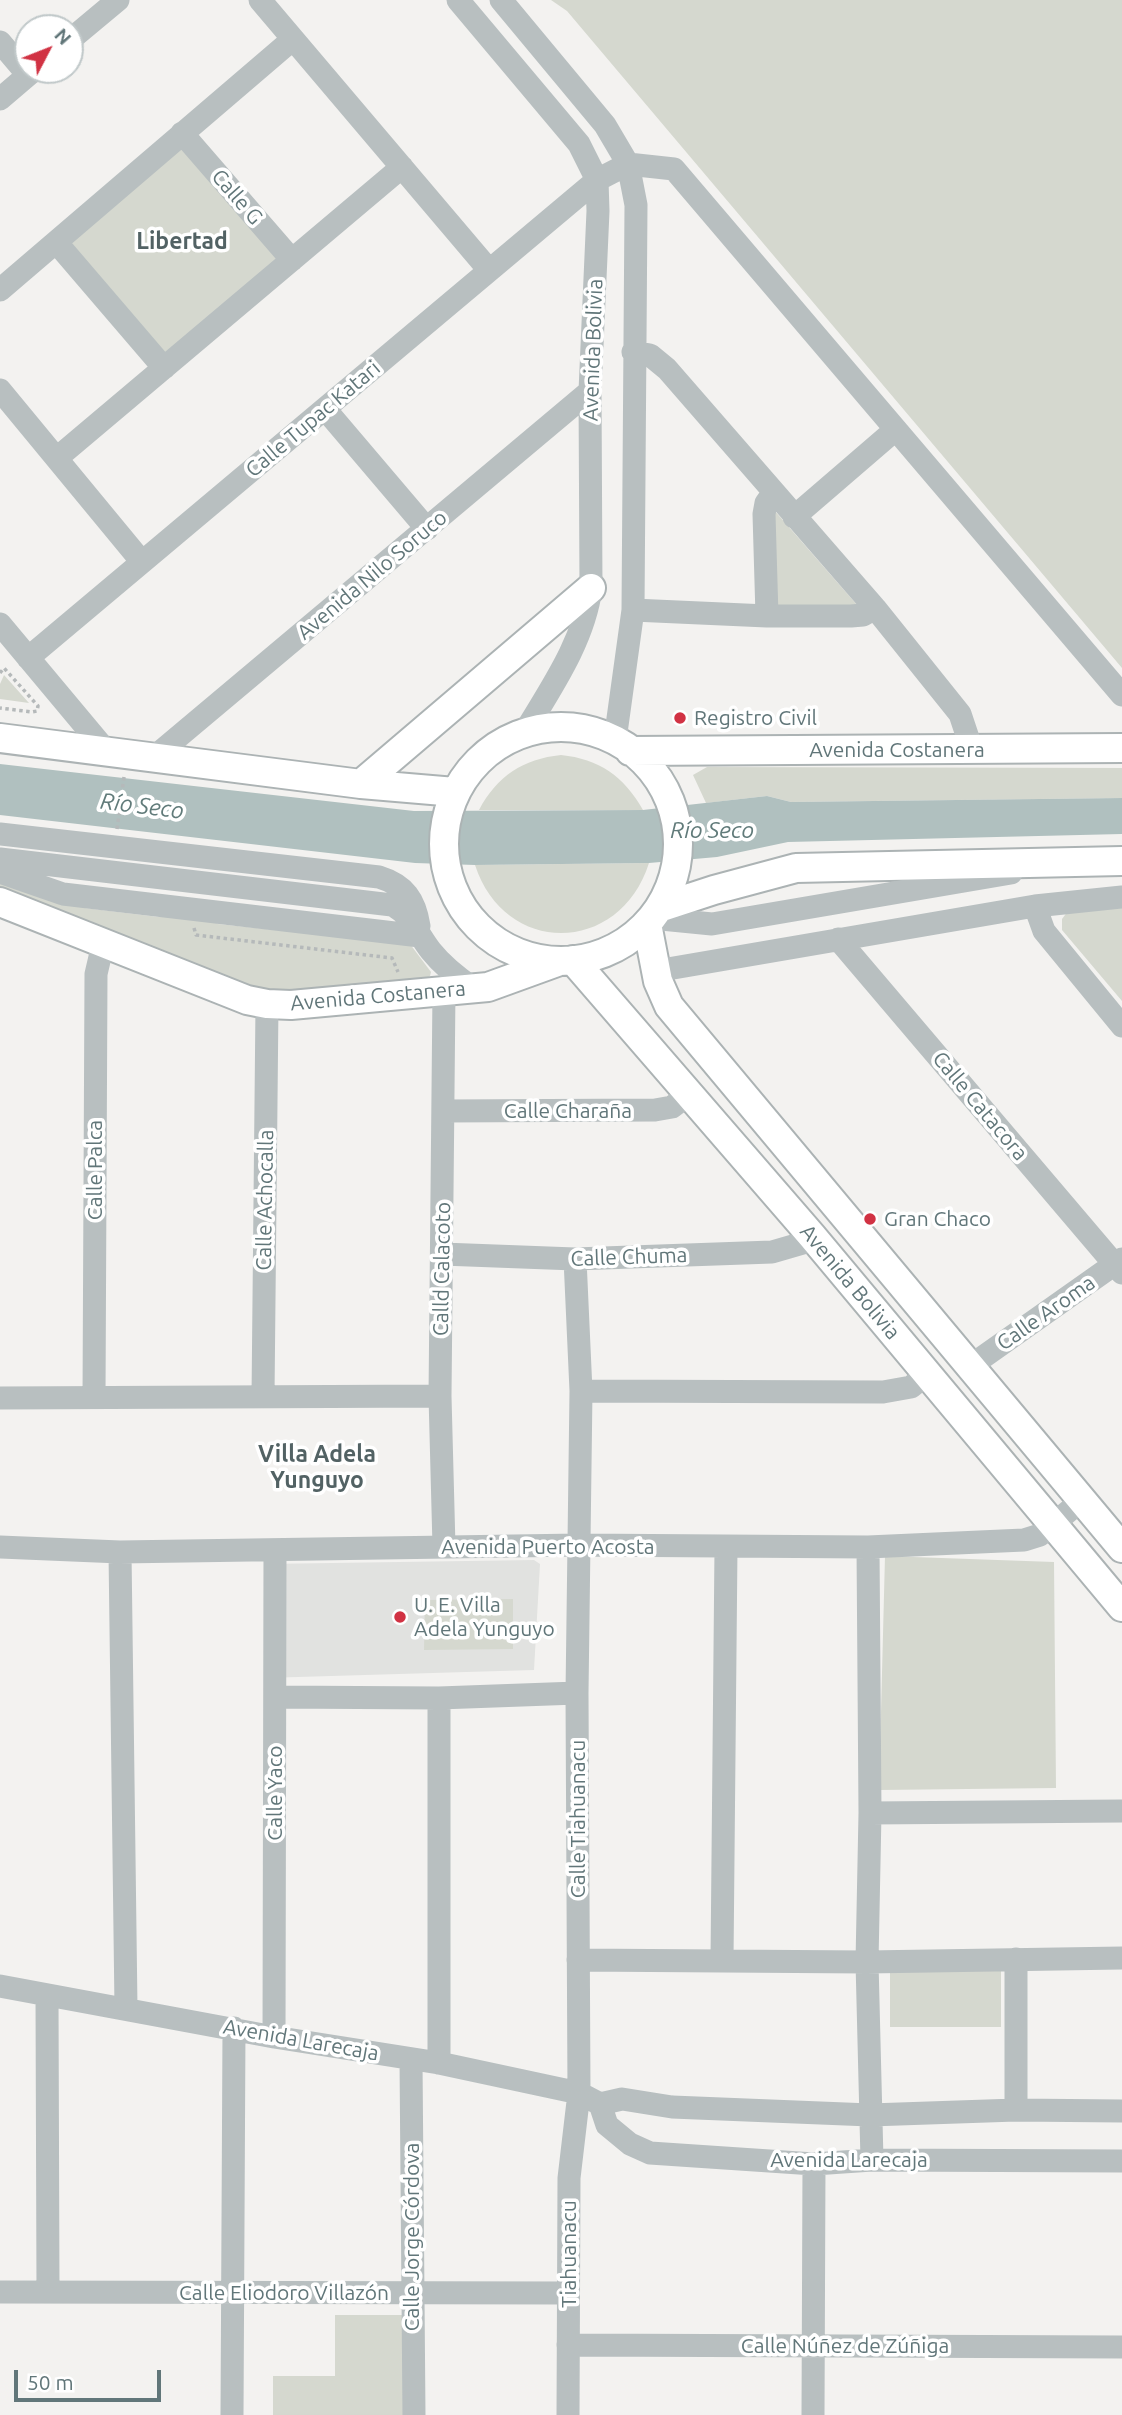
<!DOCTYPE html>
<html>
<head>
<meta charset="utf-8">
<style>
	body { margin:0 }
	#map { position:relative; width:1122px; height:2415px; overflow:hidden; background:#f3f2f0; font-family:Ubuntu,sans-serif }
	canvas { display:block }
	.north { position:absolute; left:14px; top:14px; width:70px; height:70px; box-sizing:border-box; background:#fff; border:2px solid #c0c8c9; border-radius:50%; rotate:48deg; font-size:19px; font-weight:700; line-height:28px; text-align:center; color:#617679 }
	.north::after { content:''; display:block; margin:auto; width:24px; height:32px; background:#d13243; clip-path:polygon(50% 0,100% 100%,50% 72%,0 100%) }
	.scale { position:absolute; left:14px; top:2370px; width:147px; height:32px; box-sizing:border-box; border:4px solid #617679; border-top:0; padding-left:9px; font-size:21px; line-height:24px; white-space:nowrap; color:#617679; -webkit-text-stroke:5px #fff; paint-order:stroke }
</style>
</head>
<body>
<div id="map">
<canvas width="1122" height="2415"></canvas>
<div class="north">N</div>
<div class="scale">50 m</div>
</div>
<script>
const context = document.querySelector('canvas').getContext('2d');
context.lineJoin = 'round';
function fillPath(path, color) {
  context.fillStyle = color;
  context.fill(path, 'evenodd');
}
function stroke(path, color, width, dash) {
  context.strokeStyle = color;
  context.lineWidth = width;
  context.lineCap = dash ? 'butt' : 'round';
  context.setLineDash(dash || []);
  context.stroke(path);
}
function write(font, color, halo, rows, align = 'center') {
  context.font = font + ' Ubuntu,sans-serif';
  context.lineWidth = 7;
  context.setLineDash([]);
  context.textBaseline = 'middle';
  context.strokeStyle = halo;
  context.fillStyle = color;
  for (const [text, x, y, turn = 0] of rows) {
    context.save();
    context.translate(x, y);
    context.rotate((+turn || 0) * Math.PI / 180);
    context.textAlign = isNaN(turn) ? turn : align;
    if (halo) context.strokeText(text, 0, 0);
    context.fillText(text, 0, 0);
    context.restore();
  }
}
fillPath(new Path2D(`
	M 534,1560 L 540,1564 L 534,1670 L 264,1678 L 264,1564 Z`), '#e1e2e0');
fillPath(new Path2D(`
	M 551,0 L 1122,0 L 1122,668 L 567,11 Z
	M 182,142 L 280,258 L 164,356 L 66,241 Z
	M 774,510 L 858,606 L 772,605 Z
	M 4,675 L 29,703 L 0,699 L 0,684 Z
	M 561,755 C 599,759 624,776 643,810 L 479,810 C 497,776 523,759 561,755 Z
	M 707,767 L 1122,768 L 1122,798 L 791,802 L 767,796 L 706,803 L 693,775 Z
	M 649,863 C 620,955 505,957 475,865 Z
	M 0,874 L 85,908 L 159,917 L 173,910 L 202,913 L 218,924 L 410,944 L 431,972 L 430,976 L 426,978 L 289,992 L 251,987 L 0,890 Z
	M 1122,908 L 1122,1001 L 1062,930 L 1062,919 L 1068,911 Z
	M 885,1556 L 1054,1562 L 1056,1788 L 879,1790 Z
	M 513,1599 L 513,1649 L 424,1650 L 425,1600 Z
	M 890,1971 L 1001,1971 L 1001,2027 L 890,2027 Z
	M 335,2315 L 422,2315 L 422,2415 L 273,2415 L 273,2376 L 335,2376 Z`), '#d5d8cf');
fillPath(new Path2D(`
	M 0,764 L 414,811 L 643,810 L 767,796 L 791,802 L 1122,798 L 1122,834 L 788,842 L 717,857 L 649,863 L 475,865 L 415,863 L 0,815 Z`), '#b0c0bf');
const major = new Path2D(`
	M444 844a117 117 0 1 1 234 0a117 117 0 1 1-234 0Z
	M 0,738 L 361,784 L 455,792
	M 630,751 L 1122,748
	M 361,784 L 591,588
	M 0,902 L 247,1000 L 267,1004 L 291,1005 L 488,987 L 557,962
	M 659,908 L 714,890 L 796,868 L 1122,861
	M 647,924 L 658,981 L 669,1006 L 1122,1548
	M 573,960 L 812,1236 L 1122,1607`);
stroke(major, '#acb3b4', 32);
stroke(new Path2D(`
	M 0,673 L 4,668 L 38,706 L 37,711 L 32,712 L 0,708
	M 117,829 L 124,777
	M 194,928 L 196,935 L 392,958 L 398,972`), '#b5b9ba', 3.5, [3.5, 3.5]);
stroke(new Path2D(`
	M 260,0 L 489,270
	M 458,0 L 579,144 L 597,180 L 598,211 L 590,391 L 591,588 C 584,641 551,688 524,733
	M 501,0 L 605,125 L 628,164 L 636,205 L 633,610 L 615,740
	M 70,40 L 118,0
	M 0,42 L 28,75
	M 0,99 L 34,70
	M 182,133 L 292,260
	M 56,242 L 164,368
	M 0,290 L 293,39
	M 633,352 L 650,355 L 667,369 L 875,608 L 960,714 L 972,750
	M 0,390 L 142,562
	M 325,409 L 427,529
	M 57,458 L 402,167
	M 794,517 L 895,430
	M 633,610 L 767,616 L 851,616 L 863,615 L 875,608
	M 767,616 L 764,514 L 766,503 L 773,493
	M 0,624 L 107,752
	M 28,658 L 597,180 L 628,164 L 674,169 L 1122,695
	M 153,758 L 590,391
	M 0,834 L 379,877 C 405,885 415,900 419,926
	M 0,859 L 392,905 C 412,915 418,935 431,951 C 443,966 457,977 473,988
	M 0,872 L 63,894 L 420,936
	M 1035,906 L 1044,931 L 1122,1026
	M 651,918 L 712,924 L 1011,873
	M 838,939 L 1122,1273
	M 656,971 L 1035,906 L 1122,897
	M 444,990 L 440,1396 L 444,1547
	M 444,1111 L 655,1110 L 672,1107 L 689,1094
	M 442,1254 L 575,1259 L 772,1252 L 803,1243 L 812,1236
	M 969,1367 L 1122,1259
	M 581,1391 L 883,1392 L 911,1387 L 927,1374
	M 94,1397 L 96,974 L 103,944
	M 263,1397 L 267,1004
	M 0,1398 L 440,1396
	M 0,1547 L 120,1552 L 579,1545 L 868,1547 L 1024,1540 L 1040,1535 L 1082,1500
	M 868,1547 L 870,1813 L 867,1962 L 872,2160
	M 120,1552 L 126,2008
	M 276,1697 L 439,1698 L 577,1693
	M 439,1698 L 439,2063
	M 870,1813 L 1122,1811
	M 578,1960 L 867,1962 L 1122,1958
	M 722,1960 L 726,1547
	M 0,1986 L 274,2037 L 439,2063 L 579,2093 L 600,2104 L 607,2125 L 630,2144 L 650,2153 L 814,2164 L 872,2160 L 1122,2161
	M 47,1996 L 48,2292
	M 274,2037 L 275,1550
	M 411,2060 L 414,2415
	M 600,2104 L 622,2099 L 672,2107 L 870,2115 L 1016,2110 L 1122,2111
	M 1016,2110 L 1016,1959
	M 0,2292 L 568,2293
	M 568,2345 L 1122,2347
	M 232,2415 L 234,2028
	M 568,2415 L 569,2178 L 579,2093 L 577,1693 L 581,1391 L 575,1259
	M 813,2415 L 814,2164`), '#b8bfc0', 23);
stroke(major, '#fff', 28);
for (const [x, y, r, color] of [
	[680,718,7,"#d13243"],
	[870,1219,7,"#d13243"],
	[400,1617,7,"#d13243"]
]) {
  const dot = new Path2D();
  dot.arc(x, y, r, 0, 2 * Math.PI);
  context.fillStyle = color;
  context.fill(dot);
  stroke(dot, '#fff', 2.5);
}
write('21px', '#617679', '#fff', [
	["Calle G",237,197,49],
	["Avenida Bolivia",593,350,-88],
	["Calle Tupac Katari",313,419,-40],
	["Avenida Nilo Soruco",372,575,-40],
	["Avenida Costanera",897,750],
	["Avenida Costanera",378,996,-5],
	["Calle Catacora",980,1106,50],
	["Calle Charaña",568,1111],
	["Calle Palca",95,1170,-90],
	["Calle Achocalla",265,1200,-89],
	["Calle Chuma",629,1257,-2],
	["Calld Calacoto",442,1269,-89],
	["Avenida Bolivia",850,1282,50],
	["Calle Aroma",1046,1313,-35],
	["Avenida Puerto Acosta",548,1547],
	["Calle Yaco",275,1793,-90],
	["Calle Tiahuanacu",578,1819,-90],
	["Avenida Larecaja",301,2040,10],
	["Avenida Larecaja",849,2160],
	["Calle Jorge Córdova",412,2237,-90],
	["Tiahuanacu",569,2254,-90],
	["Calle Eliodoro Villazón",284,2293],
	["Calle Núñez de Zúñiga",845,2346]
]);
write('21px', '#617679', '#fff', [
	["Registro Civil",694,718],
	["Gran Chaco",884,1219],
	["U. E. Villa",414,1605],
	["Adela Yunguyo",414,1629]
], 'left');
write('bold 23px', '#526264', '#fff', [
	["Libertad",182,241],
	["Villa Adela",317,1454],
	["Yunguyo",317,1480]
]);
write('italic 23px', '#617b7a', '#fff', [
	["Río Seco",142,806,7],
	["Río Seco",712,830]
]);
</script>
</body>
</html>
